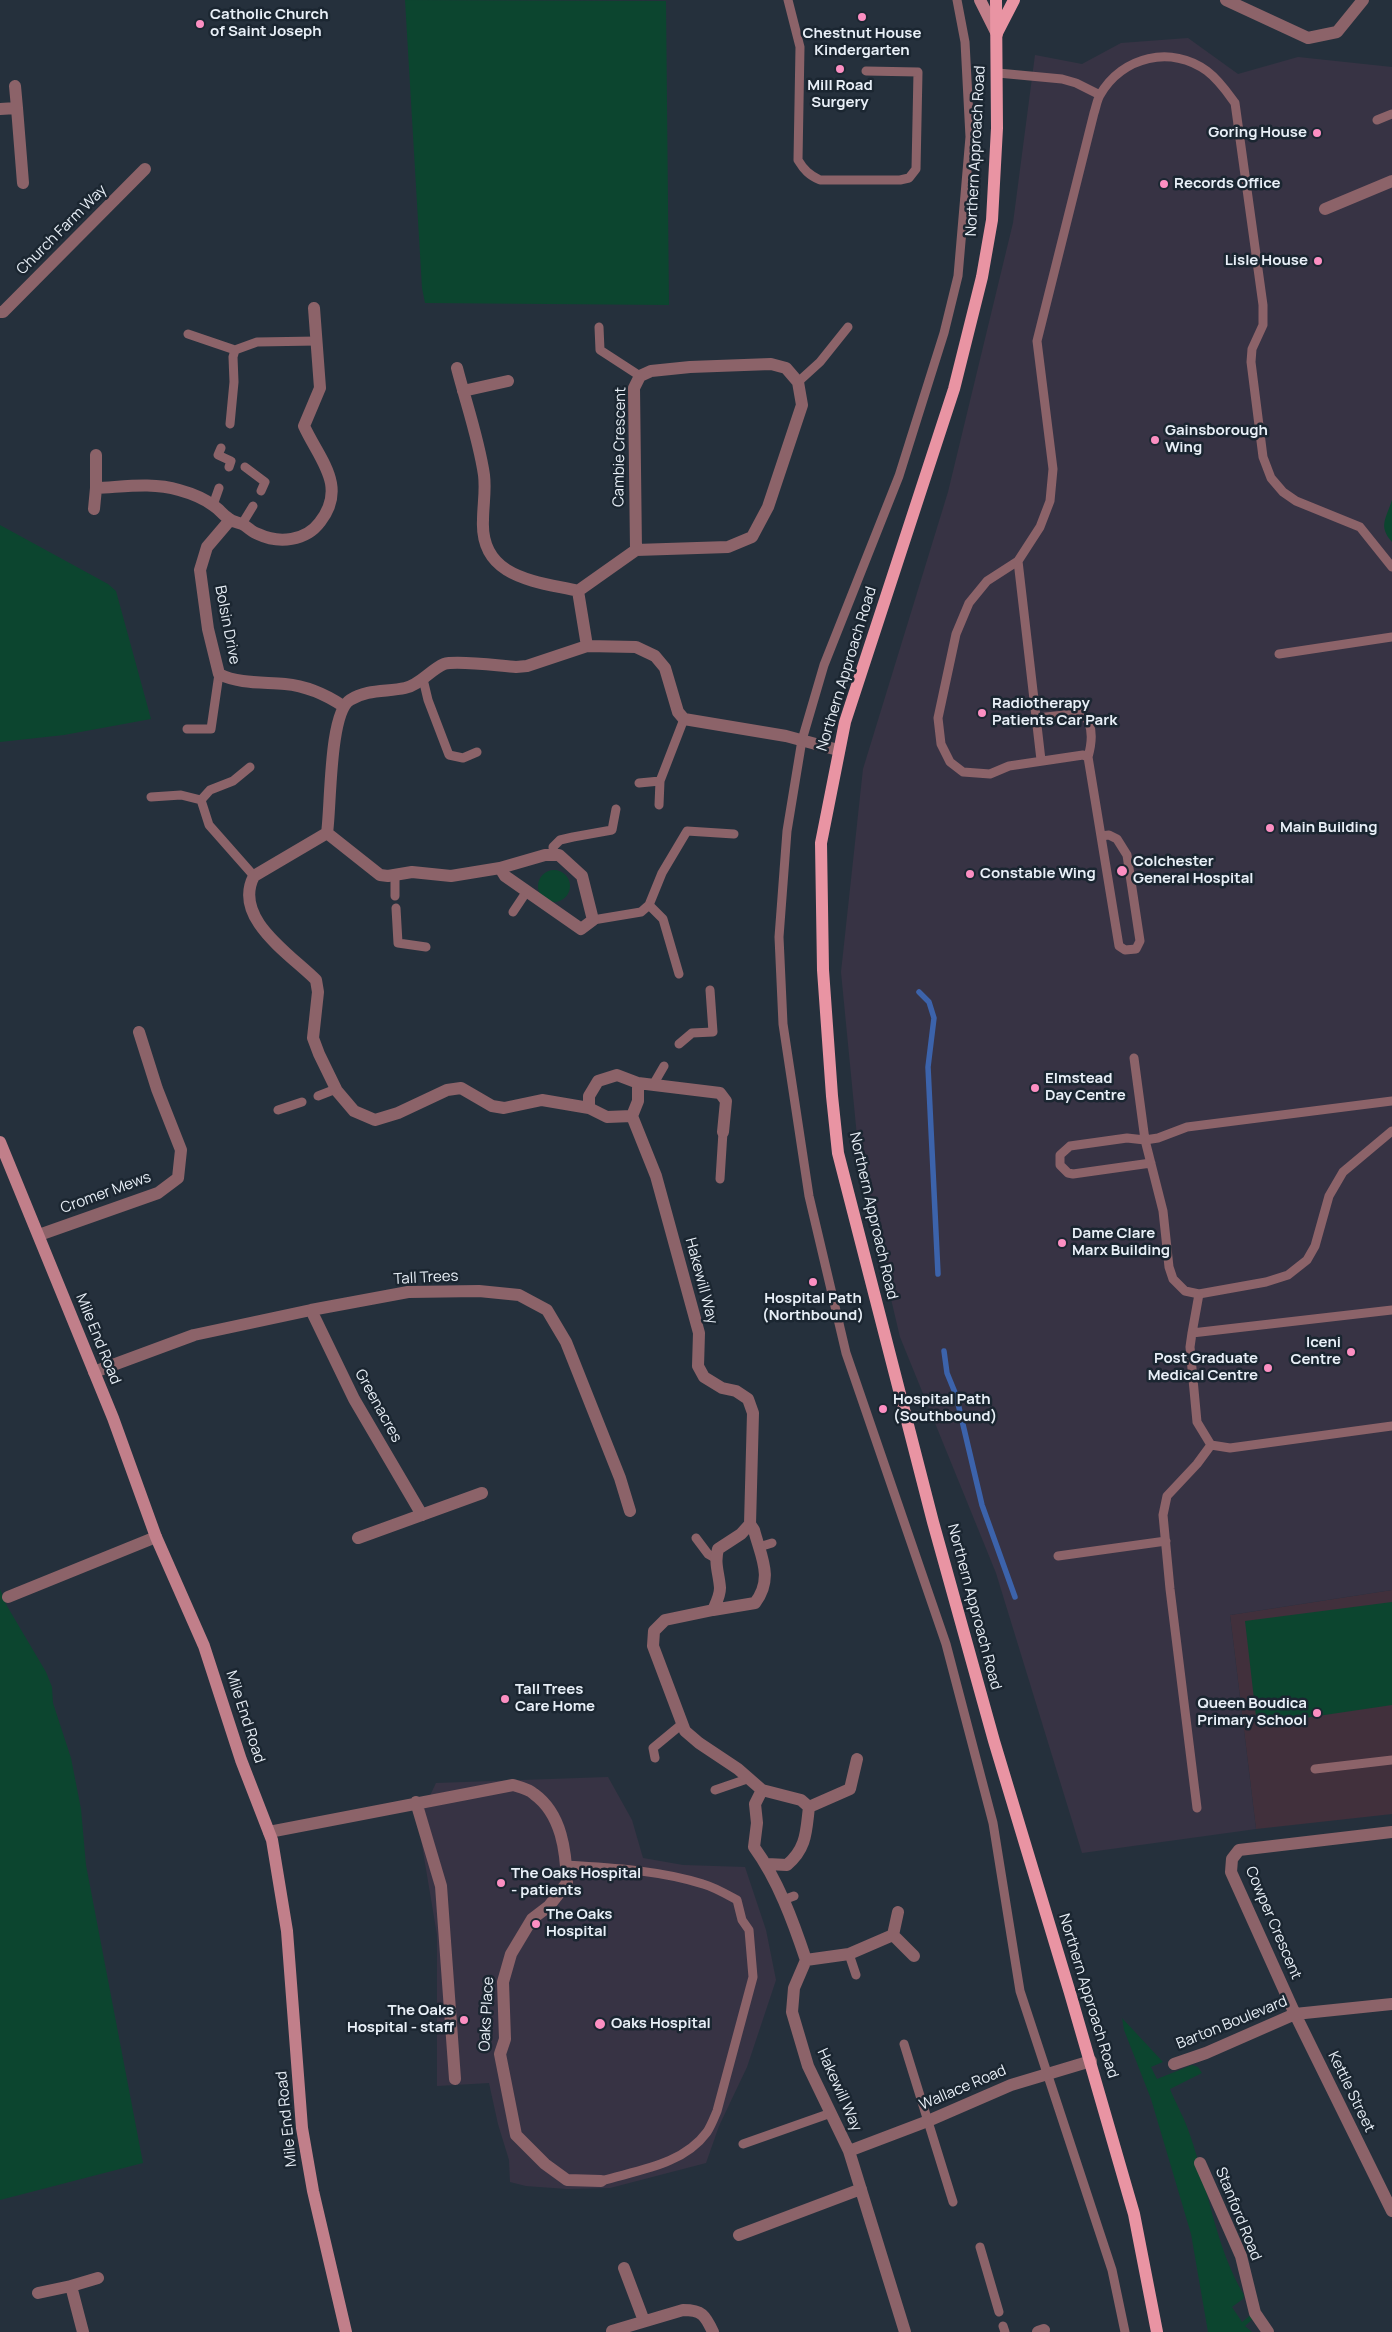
<!DOCTYPE html>
<html>
<head>
<meta charset="utf-8">
<style>
	body { margin:0 }
	canvas { display:block; background:#25303c }
</style>
</head>
<body>
<canvas width="1392" height="2332"></canvas>
<script>
const context = document.querySelector('canvas').getContext('2d');
context.lineJoin = 'round';
function fillPath(path, color) {
  context.fillStyle = color;
  context.fill(path, 'evenodd');
}
function stroke(path, color, width, dash) {
  context.strokeStyle = color;
  context.lineWidth = width;
  context.lineCap = dash ? 'butt' : 'round';
  context.setLineDash(dash || []);
  context.stroke(path);
}
function write(font, color, halo, rows, align = 'center') {
  context.font = font + ' Manrope,sans-serif';
  context.lineWidth = 5;
  context.setLineDash([]);
  context.textBaseline = 'middle';
  context.strokeStyle = halo;
  context.fillStyle = color;
  for (const [text, x, y, turn = 0] of rows) {
    context.save();
    context.translate(x, y);
    context.rotate((+turn || 0) * Math.PI / 180);
    context.textAlign = isNaN(turn) ? turn : align;
    if (halo) context.strokeText(text, 0, 0);
    context.fillText(text, 0, 0);
    context.restore();
  }
}
fillPath(new Path2D(`
	M 1392,1590 L 1392,1814 L 1256,1829 L 1230,1615 Z`), '#41303c');
fillPath(new Path2D(`
	M 1188,38 L 1238,74 L 1298,57 L 1392,67 L 1392,1590 L 1230,1615 L 1256,1829 L 1082,1853 L 996,1573 L 900,1337 L 860,1167 L 841,972 L 863,769 L 948,492 L 1013,223 L 1035,55 L 1082,64 L 1121,43 Z
	M 608,1777 L 632,1820 L 643,1858 L 683,1865 L 745,1867 L 766,1930 L 776,1980 L 747,2067 L 719,2126 L 706,2163 L 610,2188 L 567,2189 L 526,2186 L 510,2182 L 509,2160 L 498,2124 L 489,2083 L 437,2086 L 437,1935 L 418,1821 L 436,1783 Z`), '#373344');
fillPath(new Path2D(`
	M 405,0 L 666,1 L 669,305 L 425,303 L 422,288 Z
	M 1392,500 L 1392,542 C 1378,526 1386,519 1392,500 Z
	M 0,525 L 108,584 L 116,591 L 151,719 L 64,735 L 0,742 Z
	M538 886a16 16 0 1 1 32 0a16 16 0 1 1-32 0Z
	M 0,1589 L 7,1606 L 46,1672 L 52,1687 L 53,1703 L 71,1758 L 81,1809 L 86,1865 L 143,2163 L 0,2200 Z
	M 1392,1602 L 1392,1705 L 1257,1725 L 1245,1621 Z
	M 1122,2018 L 1163,2062 L 1151,2067 L 1157,2079 L 1192,2065 L 1198,2067 L 1202,2073 L 1170,2089 C 1176,2104 1185,2119 1190,2135 C 1208,2187 1215,2246 1244,2295 L 1243,2299 L 1232,2307 L 1242,2322 L 1251,2315 L 1254,2318 L 1245,2326 L 1252,2332 L 1208,2332 L 1191,2234 L 1151,2099 L 1124,2030 Z`), '#0c452f');
stroke(new Path2D(`
	M 919,992 L 929,1002 L 934,1018 L 928,1067 L 938,1274
	M 944,1351 L 947,1373 L 956,1395 L 982,1505 L 1015,1597`), '#3c63ab', 5.5);
stroke(new Path2D(`
	M 788,0 L 800,47 L 798,160 C 804,170 809,175 820,180 L 900,180 L 909,178 L 916,169 L 918,72 L 866,71
	M 957,0 L 965,42 L 970,137 L 958,276 L 944,333 L 899,476 L 824,665 L 802,740 L 787,831 L 779,937 L 783,1024 L 809,1196 L 846,1353 L 946,1644 L 993,1823 L 1020,1991 L 1112,2270 L 1125,2332
	M 998,73 L 1062,79 L 1076,83 L 1100,95
	M 1377,120 L 1392,114
	M 599,327 L 600,350 L 640,376
	M 188,334 L 235,350
	M 798,382 L 820,362 L 848,327
	M 230,424 L 234,382 L 233,357 L 235,350 L 257,342 L 317,341
	M 221,448 L 218,455 L 231,461 L 229,467
	M 245,467 L 265,482 L 261,491
	M 213,505 L 219,488
	M 242,524 L 253,506
	M 1018,561 L 1041,760
	M 1279,654 L 1392,637
	M 423,679 L 428,700 L 449,755 L 463,758 L 477,752
	M 1037,718 L 1082,713 C 1094,724 1092,743 1088,757
	M 187,729 L 211,729 L 219,674
	M 250,767 L 233,781 L 210,790 L 201,800 L 209,825 L 254,876
	M 639,783 L 660,781
	M 151,797 L 181,795 L 201,800
	M 659,805 L 660,781 L 684,719
	M 1101,836 L 1109,835 L 1117,839 L 1127,855 L 1140,941 L 1136,949 L 1125,950 L 1119,946 L 1088,757 L 1083,755 L 1009,766 L 990,774 L 963,772 L 950,762 L 941,744 L 938,718 L 956,634 L 969,603 L 987,581 L 1018,561 L 1040,527 L 1050,501 L 1053,469 L 1037,341 L 1094,113 C 1096,107 1097,100 1100,95 C 1122,56 1172,45 1207,71 C 1219,80 1227,92 1235,103 L 1263,305 L 1263,325 L 1252,349 L 1251,362 L 1263,457 L 1271,478 L 1283,492 L 1296,501 L 1360,527 L 1392,567
	M 554,854 L 553,847 L 560,840 L 573,837 L 612,830 L 616,809
	M 395,875 L 395,896
	M 649,905 L 663,919 L 679,974
	M 396,908 L 398,943 L 426,947
	M 513,912 L 527,891
	M 593,920 L 641,912 L 649,905 L 662,873 L 687,831 L 734,834
	M 679,1044 L 692,1033 L 713,1032 L 710,990
	M 1134,1058 L 1145,1140 L 1163,1211 L 1169,1267 L 1173,1279 L 1185,1291 L 1199,1294 L 1266,1282 L 1288,1275 L 1307,1260 L 1315,1246 L 1329,1196 L 1343,1172 L 1392,1131
	M 653,1085 L 664,1066
	M 318,1096 L 336,1089
	M 278,1110 L 302,1102
	M 1151,1163 L 1073,1174 L 1068,1173 L 1060,1165 L 1060,1155 L 1070,1146 L 1127,1138 L 1145,1140 L 1158,1138 L 1187,1127 L 1392,1101
	M 720,1179 L 723,1132
	M 1192,1333 L 1199,1294
	M 1211,1445 L 1230,1448 L 1392,1426
	M 696,1538 L 708,1554 L 715,1558
	M 759,1547 L 772,1543
	M 1058,1556 L 1166,1541
	M 655,1758 L 653,1748 L 682,1724
	M 1315,1769 L 1392,1760
	M 715,1790 L 750,1778
	M 1197,1808 L 1170,1589 L 1163,1515 L 1167,1496 L 1197,1464 L 1211,1445 L 1197,1422 L 1190,1347 L 1192,1333 L 1392,1310
	M 566,1865 C 611,1868 659,1870 703,1884 C 714,1887 726,1894 737,1900 L 742,1920 L 749,1930 L 753,1977 L 717,2111 C 714,2118 711,2126 707,2132 C 683,2165 638,2170 601,2181
	M 783,1900 L 794,1896
	M 849,1954 L 856,1975
	M 904,2044 L 953,2202
	M 743,2144 L 831,2113
	M 980,2247 L 999,2312
	M 1003,2326 L 1005,2332`), '#8c6369', 9);
stroke(new Path2D(`
	M 1226,0 L 1308,38 L 1337,32 L 1363,0
	M 15,86 L 17,108
	M 0,109 L 17,108 L 23,183
	M 1325,209 L 1392,181
	M 0,312 L 3,312 L 145,169
	M 457,368 C 466,403 479,440 484,475 C 486,491 483,505 483,520 C 480,578 535,581 578,591
	M 463,391 L 508,381
	M 96,455 L 96,488
	M 94,509 L 96,488 C 123,487 152,482 179,490 C 190,493 205,499 214,506 C 219,509 223,515 228,518 C 232,522 237,522 242,524 C 248,527 252,532 258,534 C 279,544 306,541 320,522 C 348,486 319,459 304,426 L 320,388 L 314,308
	M 230,520 L 207,547 L 200,570 L 208,629 L 219,674 C 239,684 263,682 285,684 C 307,686 325,694 343,706
	M 587,646 L 578,591 L 636,550 L 728,547 L 752,537 L 768,507 L 802,405 L 798,382 L 786,368 L 771,364 L 690,367 L 651,371 L 640,376 L 634,388 L 636,550
	M 327,833 L 380,875 L 388,876 L 412,872 L 451,876 L 500,868 L 505,876 L 581,929 L 593,920 L 582,876 L 559,855 L 545,855 L 500,868
	M 638,1083 L 638,1101 L 632,1116 L 656,1176 L 699,1333 L 698,1366 L 704,1377 L 722,1388 L 736,1391 L 748,1399 L 753,1413 L 750,1524 L 754,1530 C 761,1557 774,1578 755,1603 L 713,1610
	M 589,1108 L 589,1096 L 598,1081 L 617,1075 L 638,1083 L 720,1093 L 726,1101 L 723,1132
	M 632,1116 L 607,1117 L 589,1108 L 542,1100 L 504,1108 L 492,1106 L 461,1088 L 447,1090 L 398,1113 L 375,1120 L 354,1111 L 337,1091 L 319,1054 L 313,1038 L 318,992 L 316,980 C 290,954 232,918 254,876 L 327,833 C 331,807 329,713 350,700 C 367,689 387,692 405,688 C 420,685 430,670 444,664 C 457,660 500,666 516,667 L 527,666 L 587,646 L 636,647 L 655,656 L 665,668 L 678,712 L 684,719 L 786,736 L 838,750
	M 39,1235 L 158,1193 L 178,1178 L 181,1150 L 157,1089 L 139,1032
	M 311,1310 L 354,1399 L 422,1515
	M 94,1372 L 194,1335 L 311,1310 L 408,1292 L 479,1291 L 519,1295 L 547,1310 L 566,1342 L 620,1478 L 630,1511
	M 750,1524 L 741,1534 L 718,1549 C 714,1564 719,1573 720,1588 C 720,1596 716,1603 713,1610 L 665,1620 L 654,1631 L 653,1646 L 685,1731 L 699,1743 L 738,1769 L 762,1790 L 801,1800 L 809,1807 C 806,1831 807,1848 787,1865 L 767,1864
	M 358,1538 L 482,1493
	M 8,1597 L 156,1537
	M 762,1790 L 755,1804 L 757,1823 L 754,1847 C 778,1880 793,1921 806,1960 L 794,1988 L 792,2012 L 808,2066 L 849,2151 L 905,2332
	M 416,1802 L 441,1886 L 455,2079
	M 809,1807 L 850,1789 L 857,1759
	M 269,1832 L 513,1785 C 520,1787 529,1789 534,1794 C 562,1814 566,1852 567,1883 L 549,1906 L 532,1919 L 511,1954 L 503,1982 L 505,2039 L 500,2054 L 516,2135 L 545,2164 L 567,2180 L 601,2181
	M 1392,1832 L 1239,1850 L 1232,1859 L 1231,1872 L 1295,2014 L 1392,2211
	M 898,1912 L 893,1935 L 914,1956
	M 806,1960 L 849,1954 L 893,1935
	M 1174,2064 L 1206,2053 L 1295,2014 L 1392,2004
	M 849,2151 L 928,2121 L 1011,2085 L 1091,2061
	M 1200,2163 L 1241,2256 L 1255,2313 L 1268,2332
	M 739,2235 L 861,2189
	M 624,2268 L 644,2321
	M 38,2293 L 71,2286
	M 612,2331 L 683,2310 C 702,2310 705,2315 713,2332
	M 83,2332 L 71,2286 L 98,2278
	M 1038,2332 L 1044,2330`), '#8c6369', 12);
stroke(new Path2D(`
	M 980,0 L 997,34
	M 0,1142 L 113,1418 L 156,1537 L 204,1646 L 241,1760 L 272,1840 L 287,1931 L 302,2128 L 313,2191 L 346,2332`), '#c17f8a', 12);
stroke(new Path2D(`
	M 996,0 L 997,128 L 992,220 L 982,277 L 954,389 L 845,722 L 821,843 L 823,970 L 832,1096 L 838,1153 L 933,1522 L 994,1741 L 1070,1993 L 1134,2214 L 1157,2332
	M 997,33 L 1014,0`), '#e994a3', 12);
for (const [x, y, r, color] of [
	[862,17,5,"#fc8fc2"],
	[200,24,5,"#fc8fc2"],
	[840,69,5,"#fc8fc2"],
	[1317,133,5,"#fc8fc2"],
	[1164,184,5,"#fc8fc2"],
	[1318,261,5,"#fc8fc2"],
	[1155,440,5,"#fc8fc2"],
	[982,713,5,"#fc8fc2"],
	[1270,828,5,"#fc8fc2"],
	[1122,871,6,"#fc8fc2"],
	[970,874,5,"#fc8fc2"],
	[1035,1088,5,"#fc8fc2"],
	[1062,1243,5,"#fc8fc2"],
	[813,1282,5,"#fc8fc2"],
	[1351,1352,5,"#fc8fc2"],
	[1268,1368,5,"#fc8fc2"],
	[883,1409,5,"#fc8fc2"],
	[505,1699,5,"#fc8fc2"],
	[1317,1713,5,"#fc8fc2"],
	[501,1883,5,"#fc8fc2"],
	[536,1924,5,"#fc8fc2"],
	[464,2020,5,"#fc8fc2"],
	[600,2024,6,"#fc8fc2"]
]) {
  const dot = new Path2D();
  dot.arc(x, y, r, 0, 2 * Math.PI);
  context.fillStyle = color;
  context.fill(dot);
  stroke(dot, '#1b2631', 2);
}
write('bold 15px', '#e8eff7', '#1b2631', [
	["Catholic Church",210,15],
	["of Saint Joseph",210,32],
	["Chestnut House",862,34,"center"],
	["Kindergarten",862,51,"center"],
	["Mill Road",840,86,"center"],
	["Surgery",840,103,"center"],
	["Goring House",1307,133,"right"],
	["Records Office",1174,184],
	["Lisle House",1308,261,"right"],
	["Gainsborough",1165,431],
	["Wing",1165,448],
	["Radiotherapy",992,704],
	["Patients Car Park",992,721],
	["Main Building",1280,828],
	["Colchester",1133,862],
	["General Hospital",1133,879],
	["Constable Wing",980,874],
	["Elmstead",1045,1079],
	["Day Centre",1045,1096],
	["Dame Clare",1072,1234],
	["Marx Building",1072,1251],
	["Hospital Path",813,1299,"center"],
	["(Northbound)",813,1316,"center"],
	["Iceni",1341,1343,"right"],
	["Centre",1341,1360,"right"],
	["Post Graduate",1258,1359,"right"],
	["Medical Centre",1258,1376,"right"],
	["Hospital Path",893,1400],
	["(Southbound)",893,1417],
	["Tall Trees",515,1690],
	["Care Home",515,1707],
	["Queen Boudica",1307,1704,"right"],
	["Primary School",1307,1721,"right"],
	["The Oaks Hospital",511,1874],
	["- patients",511,1891],
	["The Oaks",546,1915],
	["Hospital",546,1932],
	["The Oaks",454,2011,"right"],
	["Hospital - staff",454,2028,"right"],
	["Oaks Hospital",611,2024]
], 'left');
write('15px', '#e8eff7', '#1b2631', [
	["Northern Approach Road",976,151,-87],
	["Church Farm Way",62,230,-45],
	["Cambie Crescent",620,447,-89],
	["Bolsin Drive",227,625,79],
	["Northern Approach Road",847,669,-73],
	["Cromer Mews",106,1193,-20],
	["Northern Approach Road",873,1216,77],
	["Tall Trees",426,1278,-3],
	["Hakewill Way",701,1281,75],
	["Mile End Road",98,1339,68],
	["Greenacres",378,1406,61],
	["Northern Approach Road",974,1607,75],
	["Mile End Road",245,1717,72],
	["Cowper Crescent",1273,1923,67],
	["Northern Approach Road",1088,1996,73],
	["Oaks Place",487,2014,-87],
	["Barton Boulevard",1232,2023,-22],
	["Wallace Road",963,2088,-23],
	["Hakewill Way",839,2090,66],
	["Kettle Street",1351,2092,64],
	["Mile End Road",287,2119,-96],
	["Stanford Road",1238,2214,68]
]);
</script>
</body>
</html>
